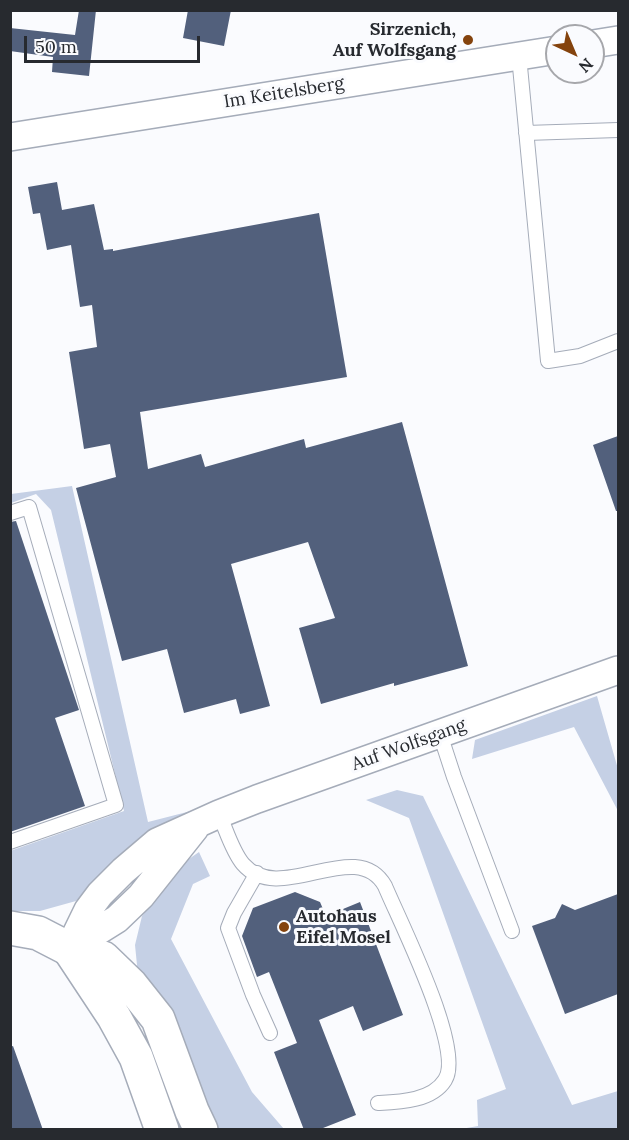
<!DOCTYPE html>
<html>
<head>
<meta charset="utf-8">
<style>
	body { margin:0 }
	#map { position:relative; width:629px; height:1140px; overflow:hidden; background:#fafbfe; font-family:Lora,serif }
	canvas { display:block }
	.frame { position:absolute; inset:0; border:12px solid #272a2f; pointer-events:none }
	.north { position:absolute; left:545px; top:24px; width:60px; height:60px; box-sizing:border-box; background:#fafbfe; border:2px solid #a6a7ab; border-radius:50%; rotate:136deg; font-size:16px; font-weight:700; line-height:24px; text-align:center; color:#272a2f }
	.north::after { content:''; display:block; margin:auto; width:21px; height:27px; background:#84430d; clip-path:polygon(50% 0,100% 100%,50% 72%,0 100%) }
	.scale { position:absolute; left:24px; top:36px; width:176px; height:27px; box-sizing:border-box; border:3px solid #272a2f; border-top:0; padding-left:8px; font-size:18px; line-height:21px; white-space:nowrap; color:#272a2f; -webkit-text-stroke:4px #fafbfe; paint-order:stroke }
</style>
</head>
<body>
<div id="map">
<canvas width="629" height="1140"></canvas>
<div class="frame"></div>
<div class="north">N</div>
<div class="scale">50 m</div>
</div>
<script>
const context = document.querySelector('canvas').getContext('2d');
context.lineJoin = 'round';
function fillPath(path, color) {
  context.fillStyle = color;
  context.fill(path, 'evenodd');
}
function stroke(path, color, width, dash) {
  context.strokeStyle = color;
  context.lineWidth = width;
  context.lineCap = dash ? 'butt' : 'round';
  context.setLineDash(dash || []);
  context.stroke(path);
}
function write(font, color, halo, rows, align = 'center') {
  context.font = font + ' Lora,serif';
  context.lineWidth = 6;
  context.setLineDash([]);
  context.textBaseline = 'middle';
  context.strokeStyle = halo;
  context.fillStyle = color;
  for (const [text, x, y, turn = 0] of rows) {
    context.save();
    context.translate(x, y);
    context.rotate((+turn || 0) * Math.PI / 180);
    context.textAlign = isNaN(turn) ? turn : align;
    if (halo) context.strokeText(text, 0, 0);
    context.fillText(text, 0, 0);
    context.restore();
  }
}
fillPath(new Path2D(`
	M 72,486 L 148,822 L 191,811 L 76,901 L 40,911 L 11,911 L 10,851 L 124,811 L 51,510 L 36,494 L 11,503 L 11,494 Z
	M 597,696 L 618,769 L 618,811 L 574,727 L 472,759 L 475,740 Z
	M 397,790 L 423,796 L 572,1105 L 618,1091 L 618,1129 L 461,1129 L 478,1126 L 477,1100 L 506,1089 L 409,818 L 366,800 Z
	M 199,852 L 210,876 L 193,884 L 171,939 L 252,1092 L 284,1129 L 211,1129 L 138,975 L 135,945 L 142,916 L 186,861 Z`), '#c5d0e5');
fillPath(new Path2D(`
	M 79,10 L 96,10 L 89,76 L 52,72 L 53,57 L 10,51 L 10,28 L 75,35 Z
	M 188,10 L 231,10 L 224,46 L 183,38 Z
	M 57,182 L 62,210 L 94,204 L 104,250 L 113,249 L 113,251 L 319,213 L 347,377 L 140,412 L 148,469 L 201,454 L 205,467 L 304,439 L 306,448 L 402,422 L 468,666 L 394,686 L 394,683 L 321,704 L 299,628 L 335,618 L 308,542 L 231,564 L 270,706 L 240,714 L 236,699 L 184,713 L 167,649 L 122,661 L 76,488 L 116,477 L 110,444 L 84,449 L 69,352 L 97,347 L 92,305 L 80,307 L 71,245 L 47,250 L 40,213 L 33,214 L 28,187 Z
	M 618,436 L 618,511 L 616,511 L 593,445 Z
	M 16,521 L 79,710 L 55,718 L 85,806 L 10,832 L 10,522 Z
	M 295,892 L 320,902 L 326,916 L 360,902 L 403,1015 L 363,1031 L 353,1006 L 319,1020 L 356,1115 L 318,1130 L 304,1130 L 274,1052 L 297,1043 L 269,972 L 257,977 L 242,936 L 253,908 Z
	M 618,894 L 618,994 L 565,1014 L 532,926 L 555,918 L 562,904 L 575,910 Z
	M 13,1046 L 43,1130 L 10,1130 L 10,1047 Z`), '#52607c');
const lane = new Path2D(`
	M 519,56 L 548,361 L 580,356 L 618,341
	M 526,133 L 618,130
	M 10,513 L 29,507 L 116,805 L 10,842
	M 440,734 L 454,777 L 512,931
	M 219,814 C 226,829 232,851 243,864 C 280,907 356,835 385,886 C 399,920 465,1050 445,1080 C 432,1101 400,1102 378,1103
	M 257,873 L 234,913 L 228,928 L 253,995 L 270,1033`);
const street = new Path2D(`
	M 593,44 L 618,40
	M 10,137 L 557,50
	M 69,949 L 88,910 L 100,894 L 123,871 L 157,842 L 219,814 L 257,799 L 618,670
	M 69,949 L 117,919 L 141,896 L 195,828`);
const secondary = new Path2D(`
	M 10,928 L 38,933 L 69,949`);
const highway = new Path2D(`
	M 69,949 L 103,958 L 131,985 L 158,1019 L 192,1111 L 201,1130
	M 69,949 L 114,1017 L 136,1057 L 162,1130`);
stroke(lane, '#a5acb9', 16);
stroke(street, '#a5acb9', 30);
stroke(secondary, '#a5acb9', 36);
stroke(highway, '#a5acb9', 36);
stroke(lane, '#fff', 14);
stroke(street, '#fff', 27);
stroke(secondary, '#fff', 33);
stroke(highway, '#fff', 33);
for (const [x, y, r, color] of [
	[468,40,6,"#84430d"],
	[284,927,6,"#84430d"]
]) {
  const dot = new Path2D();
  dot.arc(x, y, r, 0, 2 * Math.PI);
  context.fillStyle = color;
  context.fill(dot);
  stroke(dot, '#fafbfe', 2);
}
write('bold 18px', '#272a2f', '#fafbfe', [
	["Sirzenich,",456,30],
	["Auf Wolfsgang",456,51],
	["Autohaus",296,917,"left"],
	["Eifel Mosel",296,938,"left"]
], 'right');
write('18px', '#272a2f', '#fafbfe', [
	["Im Keitelsberg",284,93,-9],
	["Auf Wolfsgang",409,745,-20]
]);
</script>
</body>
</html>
